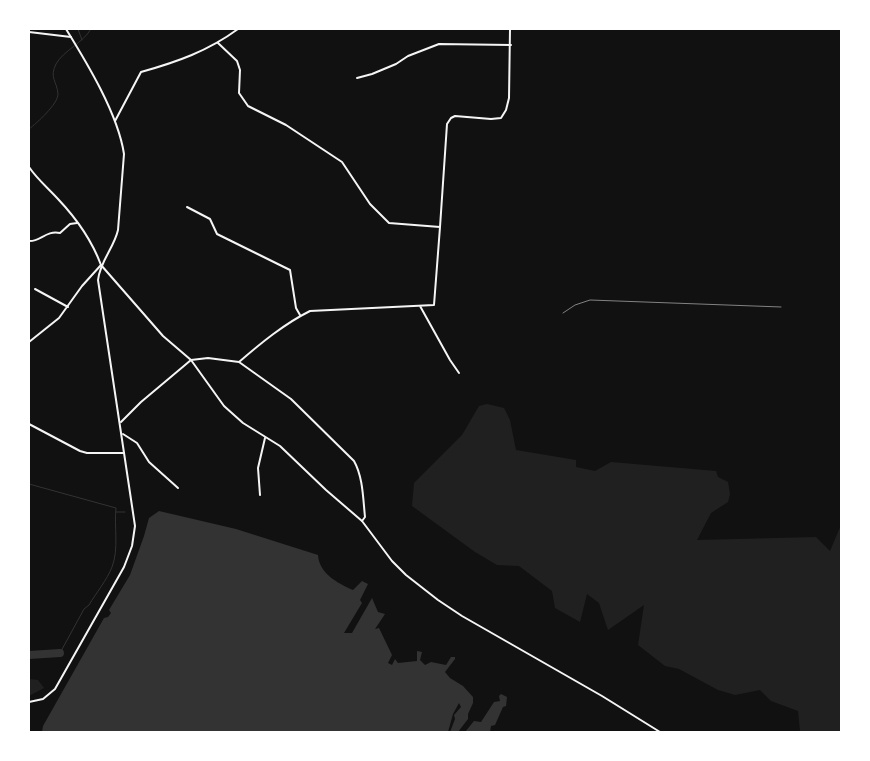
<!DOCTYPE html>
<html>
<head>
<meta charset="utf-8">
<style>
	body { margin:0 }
	#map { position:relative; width:870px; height:761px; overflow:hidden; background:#111; font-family:"Fira Sans",sans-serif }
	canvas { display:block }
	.frame { position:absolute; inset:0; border:30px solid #fff; pointer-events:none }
</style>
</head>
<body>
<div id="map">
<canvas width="870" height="761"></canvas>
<div class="frame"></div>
</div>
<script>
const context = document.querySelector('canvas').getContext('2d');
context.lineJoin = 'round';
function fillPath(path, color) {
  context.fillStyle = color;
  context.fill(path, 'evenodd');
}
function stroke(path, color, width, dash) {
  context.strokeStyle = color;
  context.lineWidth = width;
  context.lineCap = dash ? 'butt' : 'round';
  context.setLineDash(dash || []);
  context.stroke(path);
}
fillPath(new Path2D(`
	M 487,404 L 504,408 L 510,420 L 516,450 L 576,460 L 576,467 L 595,471 L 611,462 L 716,471 L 718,477 L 728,482 L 730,494 L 728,502 L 711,513 L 697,540 L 816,537 L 830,551 L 841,525 L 841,732 L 800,731 L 798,711 L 771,701 L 760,690 L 735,695 L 718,690 L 679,669 L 665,666 L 638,645 L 644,605 L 608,630 L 599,603 L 587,594 L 580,622 L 555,608 L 552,591 L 519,566 L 497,565 L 475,552 L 412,506 L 414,483 L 462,435 L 479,406 Z
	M 29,679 L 38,680 L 44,688 L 29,696 Z`), '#202020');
fillPath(new Path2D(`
	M 159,511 L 236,529 L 318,555 C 319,573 337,583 353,590 L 362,581 L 368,584 L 360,600 L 362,603 L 344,633 L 352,633 L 372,598 L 378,612 L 385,614 L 375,629 L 379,628 L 392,655 L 388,663 L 392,665 L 395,659 L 398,663 L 417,661 L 417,651 L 422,652 L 420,660 L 425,665 L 431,662 L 446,665 L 451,657 L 455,657 L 455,659 L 445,672 L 450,678 L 463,686 L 473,697 L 473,703 L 468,714 L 468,719 L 458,732 L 450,732 L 455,719 L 454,715 L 461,707 L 459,703 L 453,714 L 448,732 L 42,732 L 43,726 L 104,618 L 108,617 L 111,613 L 109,610 L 130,575 L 144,536 L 149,518 Z
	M 501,694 L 507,697 L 506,706 L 503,707 L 495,725 L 491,726 L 490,732 L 465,732 L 474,721 L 481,722 L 494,702 L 500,701 L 499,696 Z`), '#333');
stroke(new Path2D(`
	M 78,29 L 82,40
	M 29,129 C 37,123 58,104 58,94 C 57,81 49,78 56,64 C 64,50 82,44 91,29
	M 29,484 L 116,508 C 114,527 119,549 112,567 C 107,580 96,593 89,605 L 84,609 L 60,653
	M 116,512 L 125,512`), '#333', 1);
stroke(new Path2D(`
	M 29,655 L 60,653`), '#333', 8);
stroke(new Path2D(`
	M 563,313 L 575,305 L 590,300 L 781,307`), '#f5f5f5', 0.5);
stroke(new Path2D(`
	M 29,32 L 71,37
	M 357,78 L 372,74 L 396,64 L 408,56 L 439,44 L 511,45
	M 115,121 L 141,72 C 177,62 208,51 238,29
	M 29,167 C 37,179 48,188 58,199 C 76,218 92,241 101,265 L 82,286 L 59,318 L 29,342
	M 187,207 L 210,219 L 217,234 L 290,270 L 296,308 L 300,315
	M 440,227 L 447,124 L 451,118 L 455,116 L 491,119 L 501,118 L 506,110 L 509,98 L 510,29
	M 29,241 C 40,242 46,230 60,233 L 70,224 L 77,223
	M 35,289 L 68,307
	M 420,306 L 450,360 L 459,373
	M 239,362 L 291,399 L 354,461 C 363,477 363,498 365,517 L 362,521
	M 121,422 L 141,402 L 191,360 L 208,358 L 239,362 C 261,343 284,324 310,311 L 434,305 L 440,227 L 389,223 L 370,204 L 342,162 L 286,125 L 248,106 L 239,93 L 240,70 L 237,61 L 218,43
	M 29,424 L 80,451 L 87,453 L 124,453
	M 123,434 L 137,443 L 149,462 L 178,488
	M 260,495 L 258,468 L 265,438`), '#f5f5f5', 2);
stroke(new Path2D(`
	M 101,265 L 163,336 L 191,360 L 224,406 L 243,423 L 280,446 L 326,490 L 362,521 L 392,561 L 406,575 L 438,600 L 462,616 L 602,696 L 660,732
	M 29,702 L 43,699 L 55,689 L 124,567 L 132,546 L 135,526 L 98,280 C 100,261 114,248 118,230 L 124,154 C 118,114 87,63 66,29`), '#f5f5f5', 2);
</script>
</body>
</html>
